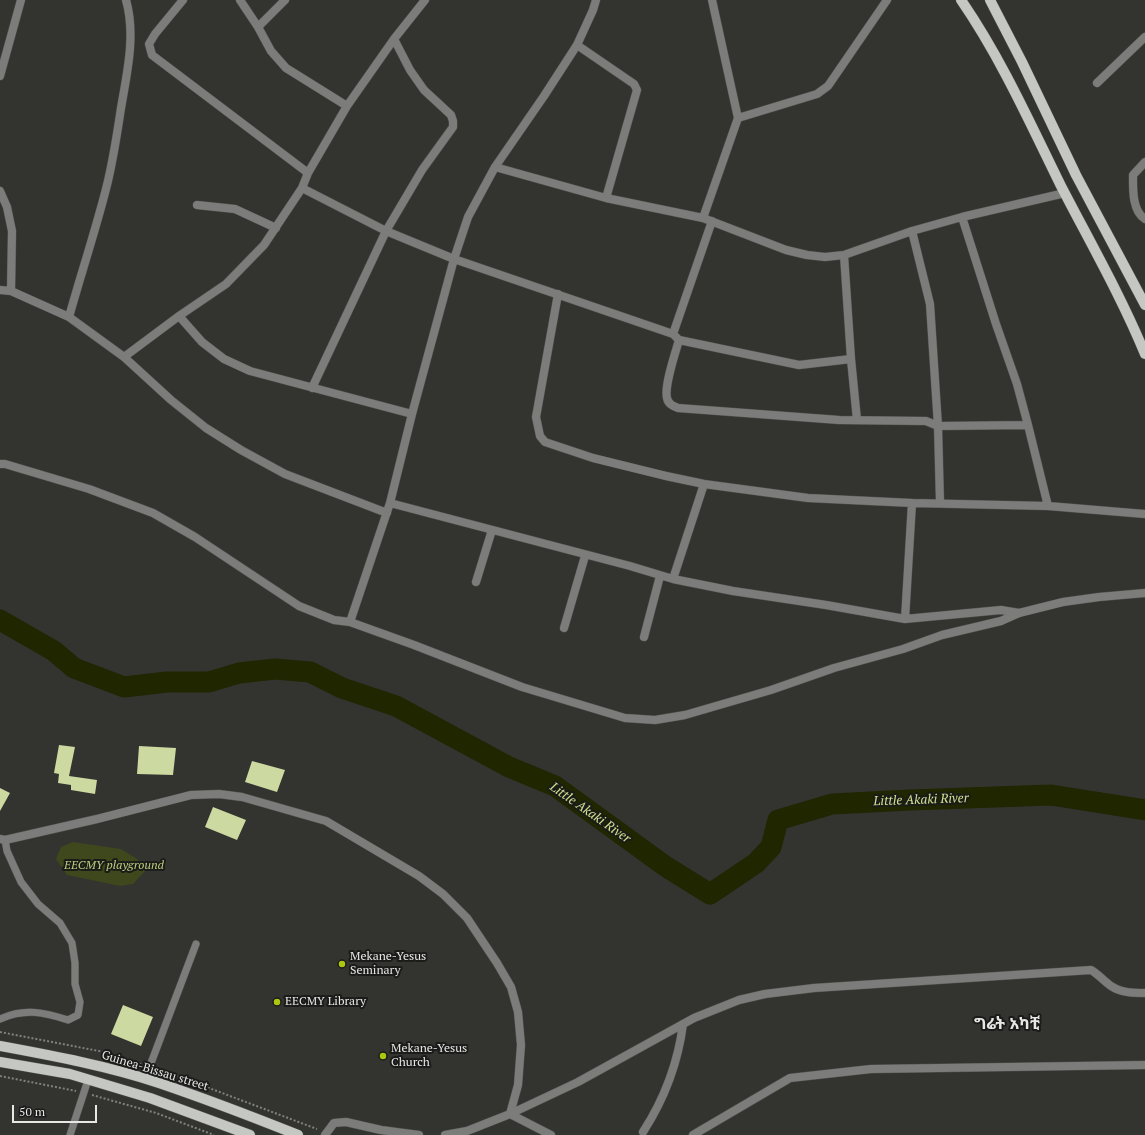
<!DOCTYPE html>
<html>
<head>
<meta charset="utf-8">
<style>
	body { margin:0 }
	#map { position:relative; width:1145px; height:1135px; overflow:hidden; background:#333430; font-family:"PT Serif",serif }
	canvas { display:block }
	.scale { position:absolute; left:12px; top:1105px; width:85px; height:18px; box-sizing:border-box; border:2px solid #e7e7e5; border-top:0; padding-left:5px; font-size:12px; line-height:14px; white-space:nowrap; color:#e7e7e5; -webkit-text-stroke:3px #1b1b19; paint-order:stroke }
</style>
</head>
<body>
<div id="map">
<canvas width="1145" height="1135"></canvas>
<div class="scale">50 m</div>
</div>
<script>
const context = document.querySelector('canvas').getContext('2d');
context.lineJoin = 'round';
function fillPath(path, color) {
  context.fillStyle = color;
  context.fill(path, 'evenodd');
}
function stroke(path, color, width, dash) {
  context.strokeStyle = color;
  context.lineWidth = width;
  context.lineCap = dash ? 'butt' : 'round';
  context.setLineDash(dash || []);
  context.stroke(path);
}
function write(font, color, halo, rows, align = 'center') {
  context.font = font + ' "PT Serif","Noto Sans Ethiopic",serif';
  context.lineWidth = 4;
  context.setLineDash([]);
  context.textBaseline = 'middle';
  context.strokeStyle = halo;
  context.fillStyle = color;
  for (const [text, x, y, turn = 0] of rows) {
    context.save();
    context.translate(x, y);
    context.rotate((+turn || 0) * Math.PI / 180);
    context.textAlign = isNaN(turn) ? turn : align;
    if (halo) context.strokeText(text, 0, 0);
    context.fillText(text, 0, 0);
    context.restore();
  }
}
fillPath(new Path2D(`
	M 73,842 L 121,849 L 137,859 L 146,870 L 133,884 L 120,886 L 67,875 L 56,859 L 61,847 Z`), '#3f471d');
stroke(new Path2D(`
	M 0,620 L 54,651 L 74,668 L 124,687 L 167,682 L 209,682 L 239,673 L 275,669 L 310,672 L 342,688 L 396,706 L 509,767 L 555,786 L 665,866 L 710,894 L 756,863 L 771,847 L 778,820 L 832,804 L 910,800 L 1051,795 L 1145,810`), '#1f2600', 21);
fillPath(new Path2D(`
	M 59,745 L 75,747 L 69,776 L 97,780 L 95,794 L 71,790 L 71,785 L 58,783 L 59,774 L 54,773 Z
	M 139,746 L 176,748 L 173,775 L 137,774 Z
	M 252,761 L 285,770 L 277,792 L 245,782 Z
	M 0,788 L 10,793 L 0,811 Z
	M 213,807 L 246,820 L 237,840 L 205,827 Z
	M 123,1005 L 153,1017 L 141,1046 L 111,1034 Z`), '#ccd9a0');
const service = new Path2D(`
	M 0,1019 C 25,1008 43,1012 68,1020 L 78,1015 L 80,1002 L 75,984 L 75,963 L 72,943 L 60,923 L 38,904 L 21,882 L 7,851 L 5,840
	M 145,1079 L 196,944
	M 70,1135 L 88,1080`);
const minor = new Path2D(`
	M 183,0 L 155,34 L 149,44 L 152,55 L 308,173
	M 240,0 L 258,27 L 271,51 L 286,68 L 347,106
	M 258,27 L 285,0
	M 577,45 L 634,84 L 637,90 L 606,198
	M 0,76 L 21,0
	M 1097,83 L 1145,37
	M 738,118 L 817,94 L 828,86 L 887,0
	M 1145,162 L 1133,175 C 1133,189 1132,211 1145,219
	M 495,167 L 606,198 L 703,218 L 786,250 L 807,255 L 825,257 L 844,255 L 912,231 L 962,217 L 1065,193
	M 302,188 L 386,231 L 454,259 L 673,334
	M 0,191 L 7,207 L 12,231 L 11,291
	M 197,205 L 235,209 L 276,228
	M 962,217 L 996,324 L 1017,384 L 1028,425 L 1048,506
	M 703,218 L 738,118 L 712,0
	M 712,221 L 673,334 L 679,340 L 799,365 L 851,359
	M 912,231 L 930,304 L 938,426 L 940,503
	M 844,255 L 851,359 L 857,420
	M 0,290 L 11,291 L 69,317 L 124,357 L 171,400 L 206,428 L 241,450 L 285,474 L 387,513
	M 558,294 L 536,417 L 540,436 L 545,442 L 593,458 L 666,476 L 704,484 L 808,498 L 912,503 L 1048,506 L 1145,514
	M 179,316 L 202,342 L 224,359 L 250,371 L 412,414
	M 69,317 C 81,274 95,232 106,189 C 113,162 117,135 121,108 C 127,73 136,35 126,0
	M 679,340 C 675,354 664,386 667,398 C 668,404 673,406 678,408 L 839,420 L 926,421 L 938,426 L 1028,425
	M 124,357 L 179,316 L 226,284 L 264,245 L 302,188 L 308,173 L 347,106 L 394,39 L 425,0
	M 312,388 L 386,231 L 422,170 L 453,127 L 453,121 L 451,115 L 424,90 L 410,70 L 394,39
	M 0,464 L 5,464 L 89,489 L 153,513 L 195,537 L 299,606 L 334,620 L 350,622 L 414,645 L 522,687 L 625,718 L 655,720 L 685,715 L 771,690 L 834,668 L 903,649 L 942,635 L 1001,621 L 1019,613 L 1063,602 L 1099,597 L 1145,593
	M 390,503 L 630,566 L 673,579 L 733,591 L 826,605 L 905,619 L 1001,610 L 1019,613
	M 673,579 L 704,484
	M 476,582 L 492,530
	M 905,619 L 912,503
	M 350,622 L 390,503 L 412,414 L 454,259 L 468,217 L 495,167 L 544,96 L 577,45 L 593,10 L 596,0
	M 564,628 L 585,556
	M 644,637 L 660,576
	M 0,839 L 5,840 L 97,819 L 191,795 L 219,794 L 242,797 L 326,821 L 419,876 L 443,894 L 467,918 L 497,963 L 511,987 L 518,1012 L 521,1045 L 518,1085 L 510,1114
	M 510,1114 L 551,1135
	M 643,1132 C 665,1098 678,1063 683,1024
	M 325,1135 L 334,1123 L 346,1122 L 381,1130 L 419,1135
	M 445,1135 L 467,1131 L 510,1114 L 578,1082 L 694,1018 L 739,1000 L 765,994 L 814,988 L 1091,970 C 1098,974 1104,981 1111,986 C 1121,993 1134,993 1145,993
	M 693,1135 L 790,1078 L 871,1069 L 1145,1065`);
const primary = new Path2D(`
	M 961,0 C 1001,58 1030,123 1061,186 C 1090,242 1121,296 1145,354
	M 990,0 L 1022,62 L 1076,175 L 1145,305
	M 0,1046 C 54,1056 108,1066 159,1083 C 206,1099 253,1117 298,1135
	M 0,1062 L 70,1074 L 150,1098 L 250,1135`);
stroke(service, '#50514d', 8);
stroke(minor, '#50514d', 9);
stroke(primary, '#50514d', 11);
stroke(new Path2D(`
	M 0,1032 L 104,1052 L 141,1064
	M 159,1069 L 317,1129
	M 0,1076 L 76,1091
	M 92,1095 L 156,1113 L 214,1135`), '#81827f', 2, [2, 2]);
stroke(service, '#7c7d7b', 7);
stroke(minor, '#7c7d7b', 8);
stroke(primary, '#c5c7c2', 10);
for (const [x, y, r, color] of [
	[342,964,4,"#acc611"],
	[277,1002,4,"#acc611"],
	[383,1056,4,"#acc611"]
]) {
  const dot = new Path2D();
  dot.arc(x, y, r, 0, 2 * Math.PI);
  context.fillStyle = color;
  context.fill(dot);
  stroke(dot, '#1b1b19', 1.5);
}
write('italic 12px', '#bdcf7d', '#1b1b19', [
	["EECMY playground",114,866]
]);
write('12px', '#e7e7e5', '#1b1b19', [
	["Mekane-Yesus",350,957],
	["Seminary",350,971],
	["EECMY Library",285,1002],
	["Mekane-Yesus",391,1049],
	["Church",391,1063]
], 'left');
write('12px', '#e7e7e5', '#1b1b19', [
	["Guinea-Bissau street",155,1071,17]
]);
write('italic 13px', '#cfe18f', '#1b1b19', [
	["Little Akaki River",921,800,-2],
	["Little Akaki River",590,813,35]
]);
write('bold 16px', '#e7e7e5', '#1b1b19', [
	["ግሬት አካቺ",1007,1024]
]);
</script>
</body>
</html>
